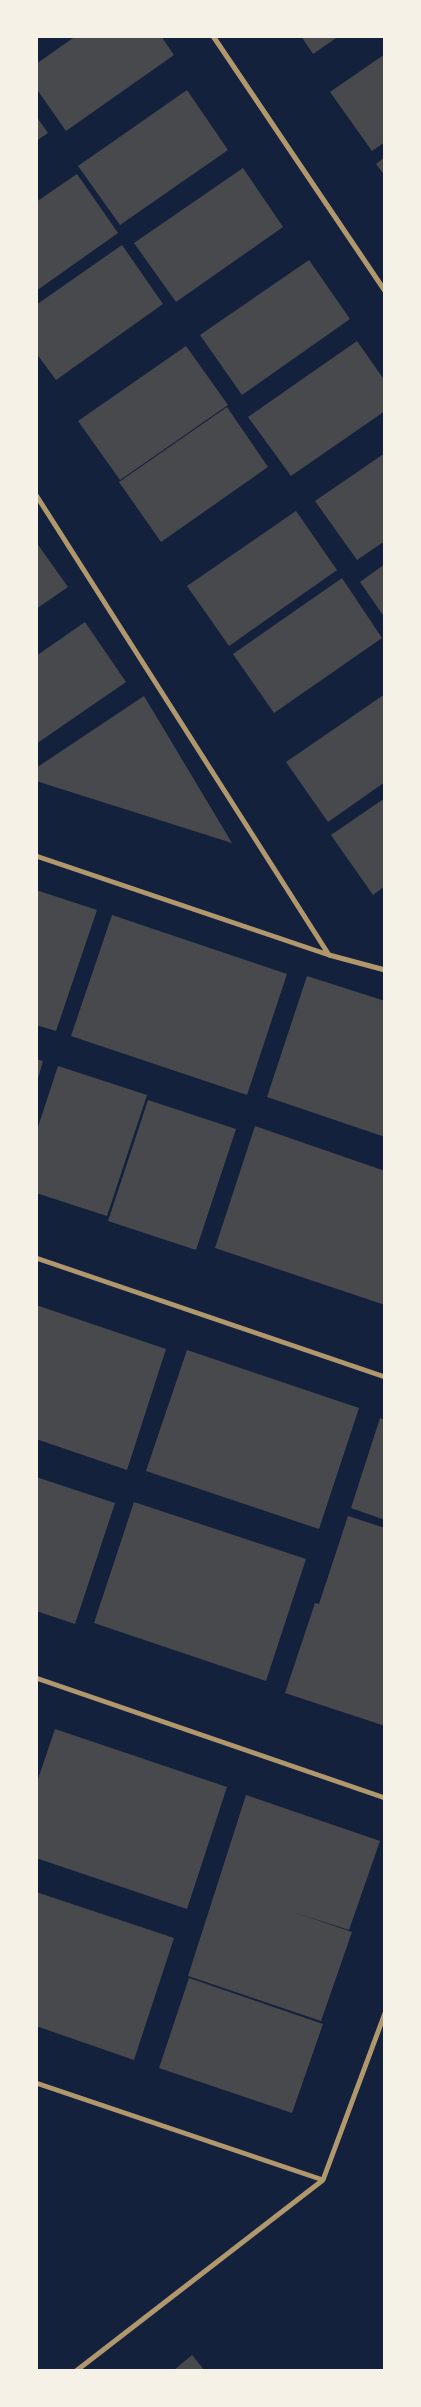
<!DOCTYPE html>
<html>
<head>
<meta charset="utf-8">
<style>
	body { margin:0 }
	#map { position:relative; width:421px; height:2407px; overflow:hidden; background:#14213d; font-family:"Playfair Display",serif }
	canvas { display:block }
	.frame { position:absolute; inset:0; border:38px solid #f6f1e7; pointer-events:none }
</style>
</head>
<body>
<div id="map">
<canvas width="421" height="2407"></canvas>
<div class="frame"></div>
</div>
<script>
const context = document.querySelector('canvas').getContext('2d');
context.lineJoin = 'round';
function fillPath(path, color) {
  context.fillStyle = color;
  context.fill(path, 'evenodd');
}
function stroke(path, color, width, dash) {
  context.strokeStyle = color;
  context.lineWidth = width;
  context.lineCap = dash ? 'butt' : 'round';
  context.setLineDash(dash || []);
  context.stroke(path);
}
fillPath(new Path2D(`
	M 76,36 L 161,36 L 174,55 L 66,131 L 36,88 L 36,64 Z
	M 301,36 L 339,36 L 313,54 Z
	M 385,54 L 385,142 L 372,151 L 330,92 Z
	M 187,90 L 228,150 L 120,225 L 78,166 Z
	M 36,116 L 48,133 L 36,141 Z
	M 385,157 L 385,176 L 376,164 Z
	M 243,168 L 283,227 L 176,302 L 134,243 Z
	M 77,174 L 118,233 L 36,291 L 36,202 Z
	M 122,245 L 163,304 L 56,380 L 36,353 L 36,305 Z
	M 309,260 L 350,319 L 242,395 L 200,335 Z
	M 357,341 L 385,381 L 385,411 L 291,476 L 248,417 Z
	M 186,346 L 228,405 L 120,480 L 78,421 Z
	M 227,407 L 268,467 L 161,542 L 119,482 Z
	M 385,453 L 385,541 L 357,560 L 315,501 Z
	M 296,511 L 337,570 L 229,646 L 187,586 Z
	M 36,542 L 68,587 L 36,609 Z
	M 385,564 L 385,618 L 360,582 Z
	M 342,578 L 382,638 L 274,713 L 233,654 Z
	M 85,622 L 126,682 L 36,744 L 36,656 Z
	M 385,694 L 385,782 L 328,822 L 286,762 Z
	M 144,696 L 232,843 L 36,781 L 36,768 Z
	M 385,798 L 385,886 L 373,895 L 331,835 Z
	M 36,890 L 97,910 L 56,1031 L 36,1025 Z
	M 112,915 L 287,974 L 247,1095 L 71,1036 Z
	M 307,976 L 385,1001 L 385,1137 L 267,1097 Z
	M 36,1059 L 43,1061 L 37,1082 L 36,1082 Z
	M 58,1066 L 147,1095 L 107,1216 L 36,1193 L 36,1133 Z
	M 148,1100 L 236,1129 L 196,1250 L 108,1221 Z
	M 255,1126 L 385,1171 L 385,1305 L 215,1248 Z
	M 36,1305 L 166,1349 L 127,1470 L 36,1439 Z
	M 187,1350 L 359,1408 L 319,1529 L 146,1471 Z
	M 380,1418 L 385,1420 L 385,1520 L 351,1508 Z
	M 36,1477 L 115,1503 L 75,1624 L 36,1611 Z
	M 134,1502 L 306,1559 L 266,1681 L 94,1623 Z
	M 348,1516 L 385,1528 L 385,1726 L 285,1693 L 315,1603 L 319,1604 Z
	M 55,1729 L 227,1787 L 187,1909 L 36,1858 L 36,1785 Z
	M 246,1795 L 380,1841 L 349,1930 L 290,1911 L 352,1932 L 321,2021 L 188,1976 Z
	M 36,1892 L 174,1938 L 134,2060 L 36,2026 Z
	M 189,1978 L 323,2024 L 292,2113 L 159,2068 Z
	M 192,2355 L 205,2371 L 173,2371 Z`), '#48494c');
stroke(new Path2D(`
	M 213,36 L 385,291
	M 36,495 L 329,955
	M 36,856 L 329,955 L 385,970
	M 36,1258 L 385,1377
	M 36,1678 L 385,1798
	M 36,2083 L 323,2180
	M 323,2180 L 385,2013
	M 76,2371 L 323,2180`), '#b1986c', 5);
</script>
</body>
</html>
